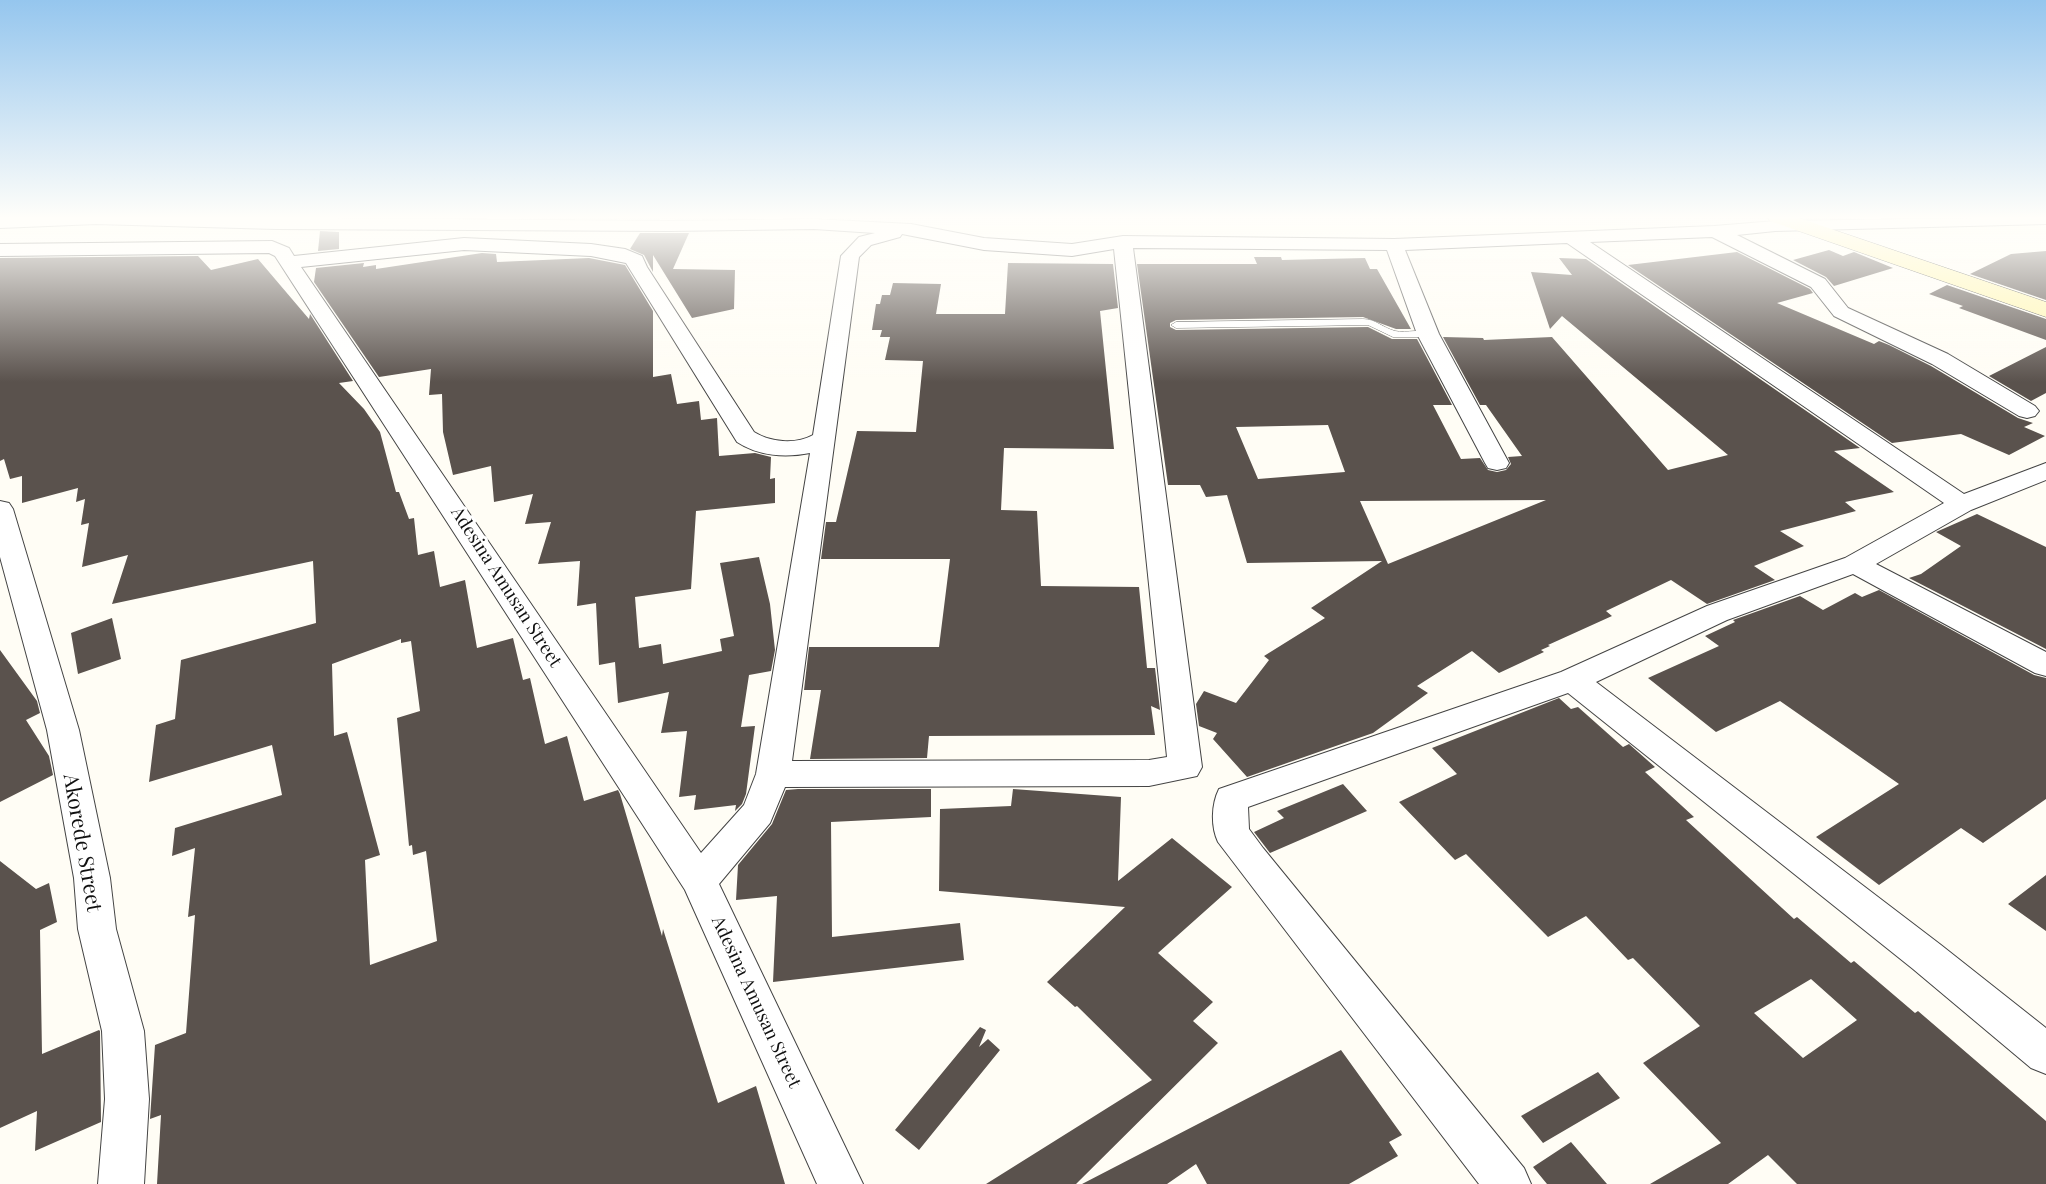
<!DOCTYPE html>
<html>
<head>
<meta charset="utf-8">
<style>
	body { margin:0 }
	canvas { display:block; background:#fffdf5 }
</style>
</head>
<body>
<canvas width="2046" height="1184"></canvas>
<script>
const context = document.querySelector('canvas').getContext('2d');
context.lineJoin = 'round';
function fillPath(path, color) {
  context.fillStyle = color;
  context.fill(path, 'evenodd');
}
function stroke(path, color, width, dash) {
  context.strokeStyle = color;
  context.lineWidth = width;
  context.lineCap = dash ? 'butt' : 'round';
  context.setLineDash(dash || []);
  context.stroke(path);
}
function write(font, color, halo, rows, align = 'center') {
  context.font = font + ' "Playfair Display",serif';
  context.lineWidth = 6;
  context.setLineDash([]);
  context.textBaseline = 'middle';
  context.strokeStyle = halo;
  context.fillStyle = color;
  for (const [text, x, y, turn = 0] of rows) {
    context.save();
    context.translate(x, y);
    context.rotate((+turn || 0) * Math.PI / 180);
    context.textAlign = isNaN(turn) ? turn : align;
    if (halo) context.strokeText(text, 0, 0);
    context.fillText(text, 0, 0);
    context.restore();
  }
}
fillPath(new Path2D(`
	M 320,231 L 339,232 L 339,249 L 318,251 Z
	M 640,233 L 689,233 L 673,269 L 735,270 L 734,309 L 692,318 L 653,255 L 653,272 L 644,255 L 630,249 Z
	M 1829,250 L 1843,256 L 1854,252 L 1893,268 L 1834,286 L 1826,277 L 1793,260 Z
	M 2046,251 L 2046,300 L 1970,274 L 2011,254 Z
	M 1737,252 L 1810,289 L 1813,293 L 1777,303 L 1874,344 L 1879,341 L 1889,345 L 1931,366 L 2018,418 L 2033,423 L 2024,427 L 2045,436 L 2009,455 L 1961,434 L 1892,443 L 1628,265 Z
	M 482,253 L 496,254 L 497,262 L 589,258 L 625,265 L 653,311 L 653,377 L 671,374 L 677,404 L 699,401 L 701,420 L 717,418 L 719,456 L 755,453 L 771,457 L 770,479 L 775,478 L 775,503 L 696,511 L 691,589 L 635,597 L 639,648 L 661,644 L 663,664 L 722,651 L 720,639 L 734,636 L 720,563 L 759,557 L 770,604 L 775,650 L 771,671 L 749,675 L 741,727 L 755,726 L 746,794 L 742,804 L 735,811 L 736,805 L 694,810 L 696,795 L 679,797 L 687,731 L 661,733 L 669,692 L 618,703 L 615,662 L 599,665 L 596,603 L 577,606 L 580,561 L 538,564 L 551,522 L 525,524 L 533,494 L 494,502 L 491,466 L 453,475 L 443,432 L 442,394 L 429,395 L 431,369 L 379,377 L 314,282 L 316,268 L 364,263 L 363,267 L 376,265 L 376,269 Z
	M 198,256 L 211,270 L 258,259 L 309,319 L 310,314 L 353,381 L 339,383 L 364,409 L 380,432 L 396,492 L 399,492 L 409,519 L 414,518 L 418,555 L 434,551 L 440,587 L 465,580 L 477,648 L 513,638 L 523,680 L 530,678 L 545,744 L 567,736 L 584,801 L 618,790 L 620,794 L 662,936 L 663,929 L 718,1103 L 756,1086 L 785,1184 L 157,1184 L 161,1115 L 150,1119 L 155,1045 L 186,1033 L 195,915 L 188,917 L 195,848 L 172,856 L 175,828 L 282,795 L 272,745 L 149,782 L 156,725 L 175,719 L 181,660 L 316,623 L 313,561 L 112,604 L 128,555 L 82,567 L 89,523 L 81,525 L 85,499 L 76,502 L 78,488 L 22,503 L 22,476 L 10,479 L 4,459 L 0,461 L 0,258 ZM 401,639 L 401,643 L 411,641 L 420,711 L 397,718 L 409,846 L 412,845 L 413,855 L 426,851 L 437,941 L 370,965 L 365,860 L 380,855 L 347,732 L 334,736 L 332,664 Z
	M 1254,257 L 1281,257 L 1282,260 L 1365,258 L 1370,269 L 1377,269 L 1411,329 L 1396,329 L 1363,317 L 1176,320 L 1170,323 L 1170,327 L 1176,330 L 1368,327 L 1392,339 L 1417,339 L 1452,405 L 1433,405 L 1461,459 L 1480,458 L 1488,470 L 1497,472 L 1506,470 L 1511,464 L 1508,457 L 1522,456 L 1486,405 L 1480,405 L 1443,337 L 1483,338 L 1484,340 L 1552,337 L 1668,470 L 1728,455 L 1562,316 L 1550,329 L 1531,272 L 1572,275 L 1559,258 L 1586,259 L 1860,448 L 1834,451 L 1894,492 L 1845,502 L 1856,511 L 1780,531 L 1804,546 L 1754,566 L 1775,580 L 1707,604 L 1671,580 L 1606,611 L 1612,616 L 1548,645 L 1550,646 L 1541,650 L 1544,652 L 1499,673 L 1472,651 L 1417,686 L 1428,693 L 1373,733 L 1247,777 L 1213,739 L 1217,733 L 1199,726 L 1196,704 L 1204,691 L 1236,703 L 1269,660 L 1264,656 L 1325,618 L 1311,608 L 1382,561 L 1247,563 L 1227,495 L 1206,497 L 1200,485 L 1168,485 L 1137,264 L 1257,264 ZM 1328,425 L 1345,472 L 1258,479 L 1236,427 ZM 1546,500 L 1388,564 L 1360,501 Z
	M 1008,263 L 1113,264 L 1118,308 L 1100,311 L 1114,449 L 1004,448 L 1001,510 L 1037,511 L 1041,586 L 1139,587 L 1147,668 L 1155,668 L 1160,710 L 1151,706 L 1155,735 L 929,736 L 927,758 L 810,759 L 821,690 L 804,690 L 809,647 L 939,647 L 950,559 L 821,559 L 826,522 L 836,522 L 857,431 L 916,432 L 923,361 L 885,360 L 890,337 L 880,337 L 882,330 L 872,330 L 876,304 L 880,304 L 882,295 L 890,295 L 893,283 L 941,284 L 936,314 L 1005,314 Z
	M 1947,285 L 2046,319 L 2046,340 L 1959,308 L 1963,306 L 1929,294 Z
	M 2046,347 L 2046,393 L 2031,401 L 1989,376 Z
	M 1977,514 L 2046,547 L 2046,649 L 1909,578 L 1921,574 L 1961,546 L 1936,532 Z
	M 1879,590 L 2034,675 L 2046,678 L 2046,799 L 1983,843 L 1961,828 L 1879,885 L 1816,837 L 1899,784 L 1780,701 L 1716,732 L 1648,678 L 1719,646 L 1705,636 L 1735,622 L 1733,620 L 1800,596 L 1823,610 L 1855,593 L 1862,597 Z
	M 112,618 L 121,659 L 78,674 L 71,633 Z
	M 0,650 L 37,701 L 40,713 L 26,720 L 49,756 L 53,775 L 0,802 Z
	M 1559,698 L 1571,709 L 1578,707 L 1623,747 L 1629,744 L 1655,767 L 1645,772 L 1694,817 L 1686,820 L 1794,919 L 1797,917 L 1851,963 L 1854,961 L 1915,1013 L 1918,1011 L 2046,1121 L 2046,1184 L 1797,1184 L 1768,1155 L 1728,1184 L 1650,1184 L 1721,1143 L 1643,1063 L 1700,1026 L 1633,958 L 1628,960 L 1586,916 L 1548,937 L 1466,854 L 1455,860 L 1399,802 L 1457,774 L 1432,748 ZM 1811,979 L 1857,1020 L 1803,1058 L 1754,1013 Z
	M 1343,784 L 1367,811 L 1270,853 L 1254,832 L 1284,818 L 1277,811 Z
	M 798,789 L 931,789 L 931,817 L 831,822 L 832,937 L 960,923 L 964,960 L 773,982 L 777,896 L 736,900 L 738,865 L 772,824 L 786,790 Z
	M 1013,789 L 1121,797 L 1118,881 L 1172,838 L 1232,887 L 1158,953 L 1213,1002 L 1193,1021 L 1218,1043 L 1076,1184 L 986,1184 L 1152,1080 L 1077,1006 L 1075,1007 L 1047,982 L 1125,907 L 939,891 L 940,809 L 1011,806 Z
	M 0,861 L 36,889 L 49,883 L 57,922 L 40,930 L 42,1054 L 99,1030 L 100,1031 L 101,1122 L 35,1151 L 37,1111 L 0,1128 Z
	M 2046,875 L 2046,931 L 2008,904 Z
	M 980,1027 L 986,1030 L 979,1047 L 988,1039 L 1000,1050 L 919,1150 L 895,1130 Z
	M 1341,1050 L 1402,1135 L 1389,1142 L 1398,1156 L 1349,1184 L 1207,1184 L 1196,1164 L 1167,1184 L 1082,1184 Z
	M 1598,1072 L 1620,1098 L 1543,1143 L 1521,1116 Z
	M 1571,1142 L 1607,1184 L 1547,1184 L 1533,1167 Z`), '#5a524d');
const service = new Path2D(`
	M 1363,319 C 1376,319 1383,328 1395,331 C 1407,334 1423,327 1433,334 L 1428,337 L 1393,337 L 1368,325 L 1176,328 L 1171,325 L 1176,322 Z`);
const minor = new Path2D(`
	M 205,217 L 669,221 L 814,219 L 911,224 L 984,238 L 1072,244 L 1123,236 L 1394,239 L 1714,226 L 1775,221 L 2046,217 L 2046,224 L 1775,231 L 1737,235 L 1825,279 L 1848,308 L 1948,354 L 2035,406 L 2039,411 L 2035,416 L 2027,418 L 2019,416 L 1932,364 L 1834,316 L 1811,287 L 1712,237 L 1590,242 L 1964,494 L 2046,463 L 2046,480 L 1971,510 L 1876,564 L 2046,652 L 2046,676 L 2035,673 L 1853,574 L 1727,620 L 1596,682 L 1941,945 L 2046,1028 L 2046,1074 L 2031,1068 L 1913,969 L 1568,693 L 1248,807 L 1249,829 L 1263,848 L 1524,1168 L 1531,1184 L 1479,1184 L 1218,842 C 1211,827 1211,805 1219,789 L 1561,672 L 1707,606 L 1845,558 L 1944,503 L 1567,243 L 1405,250 L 1439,334 L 1509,463 L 1506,468 L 1497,470 L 1488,468 L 1485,463 L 1417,334 L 1387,250 L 1133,248 L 1202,767 L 1197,776 L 1149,786 L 785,787 L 770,823 L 719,884 L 863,1184 L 817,1184 L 685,890 L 275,256 L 269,253 L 0,256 L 0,244 L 272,241 L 289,248 L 294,256 L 464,238 L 591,244 L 625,249 L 642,256 L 647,267 L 754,432 C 770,442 795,445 813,435 L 841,256 L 859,237 L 875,233 L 814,229 L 669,231 L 276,229 L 96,224 L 0,228 L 0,218 ZM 902,234 L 984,250 L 1072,256 L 1114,249 L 1167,757 L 1149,760 L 792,761 L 859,257 L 871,245 L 900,237 ZM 464,250 L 591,256 L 626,263 L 737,442 C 758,456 785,458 810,453 L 756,774 L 744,805 L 701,853 L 301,267 Z
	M 0,501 L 9,503 L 13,509 L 79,730 L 110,878 L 116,929 L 144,1031 L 149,1099 L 144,1184 L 98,1184 L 105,1099 L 102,1031 L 78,929 L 74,878 L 47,730 L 0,557 Z`);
const secondary = new Path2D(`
	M 1767,217 L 1796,217 L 2046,302 L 2046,317 L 1770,221 Z`);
stroke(service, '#444', 1);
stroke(minor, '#444', 2);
stroke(secondary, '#333', 1);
fillPath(service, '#fff');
fillPath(minor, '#fff');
fillPath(secondary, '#fff6b0');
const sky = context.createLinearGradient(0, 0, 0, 382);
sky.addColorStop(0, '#95c6ee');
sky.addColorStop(0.57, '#fffefa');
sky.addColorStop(1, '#fffefa00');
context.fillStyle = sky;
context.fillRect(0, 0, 2046, 382);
write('18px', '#111', '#fff', [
	["Adesina Amusan Street",506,587,57],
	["Adesina Amusan Street",756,1002,65]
]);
write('21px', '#111', '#fff', [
	["Akorede Street",82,843,80]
]);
</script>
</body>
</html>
